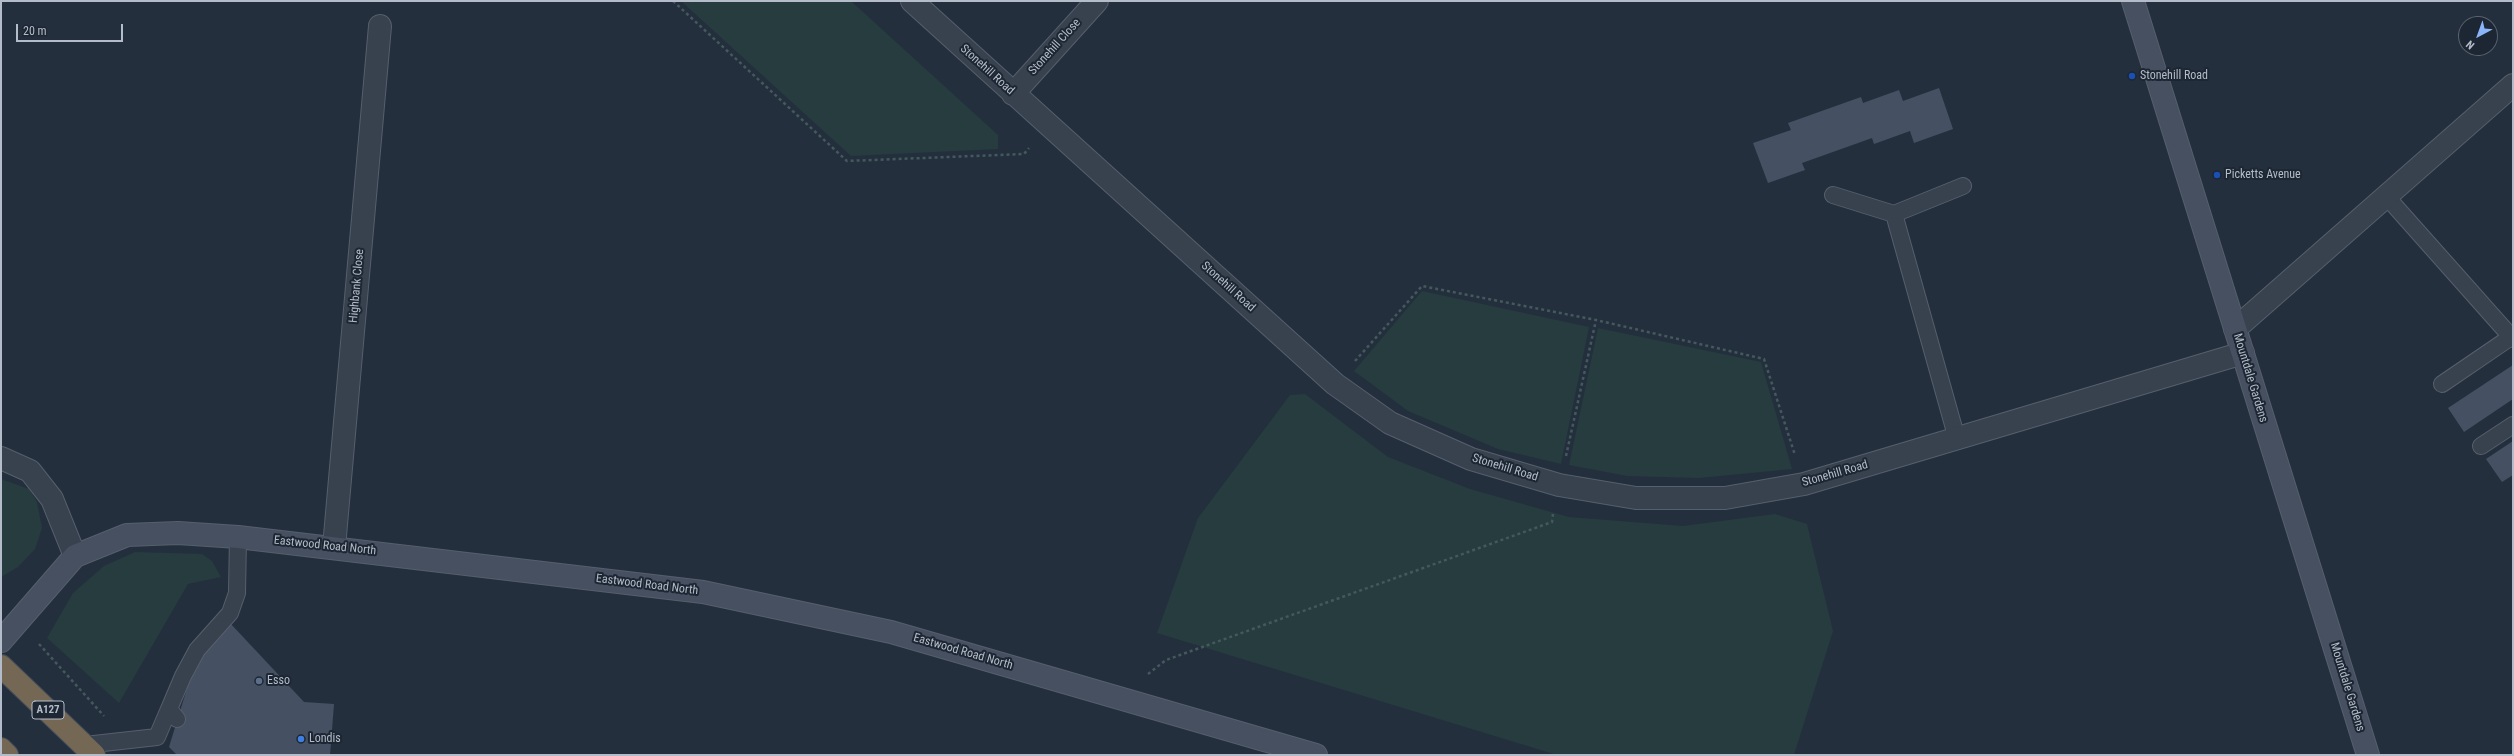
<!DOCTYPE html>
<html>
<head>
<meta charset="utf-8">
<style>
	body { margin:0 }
	#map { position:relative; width:2514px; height:756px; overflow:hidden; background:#242f3e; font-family:"Roboto Condensed",sans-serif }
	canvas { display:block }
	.frame { position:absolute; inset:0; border:2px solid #b4bcc9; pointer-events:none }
	.north { position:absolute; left:2458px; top:16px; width:40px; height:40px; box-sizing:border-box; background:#1d2633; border:1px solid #59626f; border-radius:50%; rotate:221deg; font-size:11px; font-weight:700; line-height:16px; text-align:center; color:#b4bcc9 }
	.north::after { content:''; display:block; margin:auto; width:14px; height:18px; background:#8ab4f8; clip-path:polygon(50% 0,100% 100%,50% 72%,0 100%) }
	.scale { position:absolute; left:16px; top:24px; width:107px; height:18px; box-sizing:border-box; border:2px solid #b4bcc9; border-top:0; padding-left:5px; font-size:12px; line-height:14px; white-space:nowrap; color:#b4bcc9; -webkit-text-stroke:3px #1d2633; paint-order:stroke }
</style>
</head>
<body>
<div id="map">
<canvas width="2514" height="756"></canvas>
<div class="frame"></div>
<div class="north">N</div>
<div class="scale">20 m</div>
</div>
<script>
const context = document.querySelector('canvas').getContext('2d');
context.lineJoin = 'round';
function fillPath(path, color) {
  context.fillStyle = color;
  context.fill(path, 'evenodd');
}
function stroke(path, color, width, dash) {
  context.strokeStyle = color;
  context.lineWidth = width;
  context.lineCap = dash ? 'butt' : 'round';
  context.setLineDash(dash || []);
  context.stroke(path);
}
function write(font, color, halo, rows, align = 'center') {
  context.font = font + ' "Roboto Condensed",sans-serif';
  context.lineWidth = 4;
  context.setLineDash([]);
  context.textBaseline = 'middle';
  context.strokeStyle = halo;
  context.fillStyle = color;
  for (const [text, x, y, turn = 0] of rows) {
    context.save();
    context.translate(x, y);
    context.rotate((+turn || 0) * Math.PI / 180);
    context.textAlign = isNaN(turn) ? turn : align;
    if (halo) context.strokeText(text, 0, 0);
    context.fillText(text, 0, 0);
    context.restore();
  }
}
fillPath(new Path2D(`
	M 681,1 L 851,1 L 998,135 L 998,149 L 851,156 Z
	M 1422,291 L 1589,327 L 1561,464 L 1498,449 L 1408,411 L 1354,371 Z
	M 1598,328 L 1761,362 L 1792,469 L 1699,478 L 1627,476 L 1569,465 Z
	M 1305,394 L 1388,457 L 1470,489 L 1569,517 L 1683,526 L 1775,514 L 1807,524 L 1833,631 L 1794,755 L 1557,755 L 1157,633 L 1198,518 L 1290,395 Z
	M 1,479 L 29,489 L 37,502 L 42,528 L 35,549 L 18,567 L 1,577 Z
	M 135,552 L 202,554 L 212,561 L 221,577 L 188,584 L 119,703 L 47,638 L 73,593 L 104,566 Z`), '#263c3f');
fillPath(new Path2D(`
	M 1939,88 L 1953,129 L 1914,143 L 1910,131 L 1874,144 L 1872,138 L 1802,163 L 1805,170 L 1768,183 L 1753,143 L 1791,130 L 1788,123 L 1861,97 L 1863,103 L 1899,90 L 1903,101 Z
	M 2513,365 L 2513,399 L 2464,432 L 2448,408 Z
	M 2513,441 L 2513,475 L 2502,482 L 2486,459 Z
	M 230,623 L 304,702 L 334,704 L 330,755 L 177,755 L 169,747 L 198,653 Z`), '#455162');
const lane = new Path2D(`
	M 1833,195 L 1894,214 L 1963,186
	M 2386,196 L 2513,339
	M 1894,214 L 1957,439
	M 2442,384 L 2511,337
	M 2481,446 L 2513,425
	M 169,709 L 183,676 L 197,650 L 230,613 L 237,593 L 238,537
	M 85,745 L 157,737 L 169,709 L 177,719`);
const street = new Path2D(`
	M 912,1 L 1335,384 L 1390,423 L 1471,459 L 1559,485 L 1636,498 L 1725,498 L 1804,484 L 2243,353
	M 1013,94 L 1097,1
	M 2235,329 L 2513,85
	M 1,458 L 30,471 L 52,499 L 75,556
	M 334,547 L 380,26`);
const secondary = new Path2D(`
	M 2133,1 L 2368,755
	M 1,641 L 75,556 L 127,535 L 178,533 L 238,537 L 703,592 L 891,632 L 1316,755`);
const highway = new Path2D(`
	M 1,666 L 94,755
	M 1,749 L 7,755`);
stroke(lane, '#565f6c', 18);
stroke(street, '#565f6c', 24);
stroke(secondary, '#565f6c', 24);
stroke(highway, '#434c59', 24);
stroke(new Path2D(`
	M 673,1 L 847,161 L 1024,154 L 1029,148
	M 1355,361 L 1422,286 L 1596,320 L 1764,359 L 1795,455
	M 1566,456 L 1596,320
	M 39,644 L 104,716
	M 1148,674 L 1166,660 L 1552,522 L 1553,514`), '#44595c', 2.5, [3, 3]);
stroke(lane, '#38414e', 16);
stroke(street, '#38414e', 22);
stroke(secondary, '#465061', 22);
stroke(highway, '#746855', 22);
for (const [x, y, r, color] of [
	[2132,76,4,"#1a4fb4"],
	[2217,175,4,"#1a4fb4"],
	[259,681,4,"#5c6f8a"],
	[301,739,4,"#3f7fe0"]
]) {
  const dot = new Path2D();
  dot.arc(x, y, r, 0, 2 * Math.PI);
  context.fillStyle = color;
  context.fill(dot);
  stroke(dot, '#1d2633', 1.5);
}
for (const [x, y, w] of [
	[48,710,32]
]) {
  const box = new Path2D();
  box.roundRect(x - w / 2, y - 9, w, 18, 3);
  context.fillStyle = '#1d2633';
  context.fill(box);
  stroke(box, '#b4bcc9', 1);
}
write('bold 11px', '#b4bcc9', null, [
	["A127",48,710]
]);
write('12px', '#b4bcc9', '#1d2633', [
	["Stonehill Close",1055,47,-48],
	["Stonehill Road",987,70,42],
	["Highbank Close",357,286,-85],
	["Stonehill Road",1228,287,42],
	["Mountdale Gardens",2250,378,73],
	["Stonehill Road",1505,468,17],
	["Stonehill Road",1835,474,-16],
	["Eastwood Road North",325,546,6],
	["Eastwood Road North",647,585,7],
	["Eastwood Road North",963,652,16],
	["Mountdale Gardens",2347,687,73]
]);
write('12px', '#b4bcc9', '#1d2633', [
	["Stonehill Road",2140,76],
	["Picketts Avenue",2225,175],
	["Esso",267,681],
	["Londis",309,739]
], 'left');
</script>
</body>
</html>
